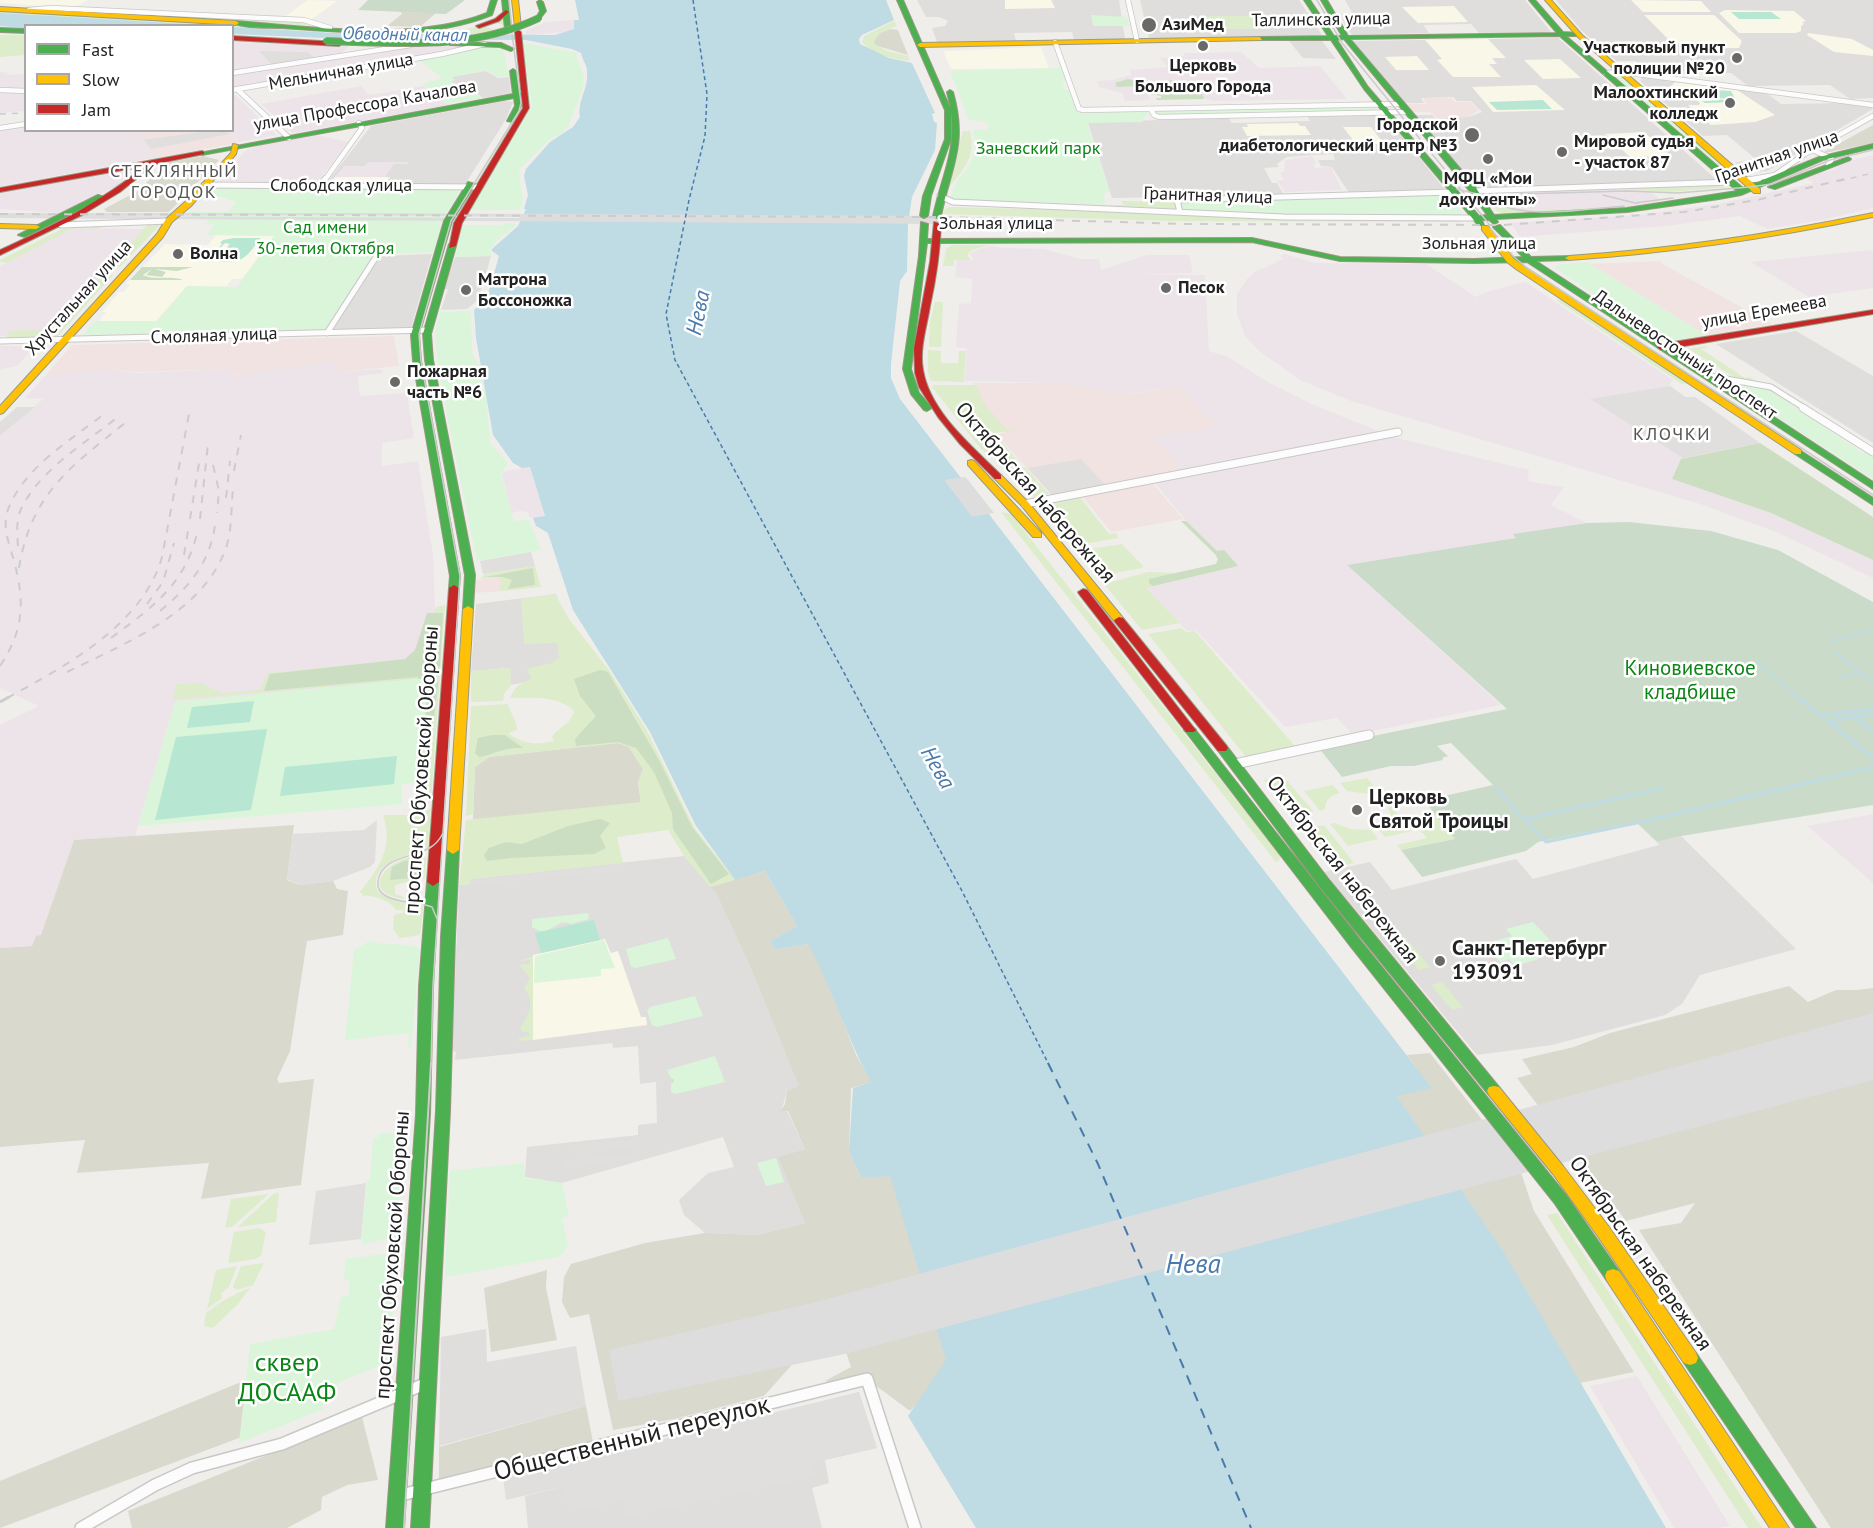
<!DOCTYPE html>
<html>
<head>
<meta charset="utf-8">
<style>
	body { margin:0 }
	#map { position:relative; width:1873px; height:1528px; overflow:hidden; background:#f0eeeb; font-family:"PT Sans",sans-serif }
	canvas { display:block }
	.legend { position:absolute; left:24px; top:24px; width:210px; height:108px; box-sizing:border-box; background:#fff; border:2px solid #a7a7a7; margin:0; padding:8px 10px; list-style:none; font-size:18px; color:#222 }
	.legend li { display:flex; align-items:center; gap:12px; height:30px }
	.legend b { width:30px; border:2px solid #a7a7a7 }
</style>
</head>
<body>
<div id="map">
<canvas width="1873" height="1528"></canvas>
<ul class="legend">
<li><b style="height:8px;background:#4caf50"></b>Fast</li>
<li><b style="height:8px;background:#ffc107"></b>Slow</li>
<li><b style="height:8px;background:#c62828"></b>Jam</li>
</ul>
</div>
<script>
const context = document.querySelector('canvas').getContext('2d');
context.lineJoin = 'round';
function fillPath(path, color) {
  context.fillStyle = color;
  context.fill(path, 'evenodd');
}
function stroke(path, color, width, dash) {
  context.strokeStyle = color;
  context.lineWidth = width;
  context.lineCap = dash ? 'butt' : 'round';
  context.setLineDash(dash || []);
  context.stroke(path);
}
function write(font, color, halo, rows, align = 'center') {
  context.font = font + ' "PT Sans",sans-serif';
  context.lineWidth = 5;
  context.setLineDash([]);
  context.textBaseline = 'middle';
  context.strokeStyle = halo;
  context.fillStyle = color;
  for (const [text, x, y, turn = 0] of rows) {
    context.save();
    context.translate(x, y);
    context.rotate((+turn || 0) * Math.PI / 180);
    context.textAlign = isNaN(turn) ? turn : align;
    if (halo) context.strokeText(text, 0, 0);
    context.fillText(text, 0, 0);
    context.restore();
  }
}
fillPath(new Path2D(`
	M 917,0 L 1119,0 L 1125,39 L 1074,40 L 1072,32 L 1014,33 L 1016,41 L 937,42 L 932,28 L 945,26 L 948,21 L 939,17 L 926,17 Z
	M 1140,0 L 1299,0 L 1322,35 L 1149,38 Z
	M 1345,0 L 1525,0 L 1551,32 L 1479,33 L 1471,24 L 1423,25 L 1429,33 L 1352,35 L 1339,14 L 1353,14 Z
	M 1556,0 L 1873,0 L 1873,98 L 1850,99 L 1830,85 L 1748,86 L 1731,73 L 1649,73 L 1635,61 L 1617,61 L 1582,31 Z
	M 1558,38 L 1719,182 L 1478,189 L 1415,115 L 1432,115 L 1435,118 L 1469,117 L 1482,112 L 1471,101 L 1457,101 L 1453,97 L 1421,98 L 1424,103 L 1405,103 L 1353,41 Z
	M 1289,41 L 1322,41 L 1336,59 L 1303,58 Z
	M 486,71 L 498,78 L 509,77 L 511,93 L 483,98 L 475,92 L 476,89 L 457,85 L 451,81 L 451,77 Z
	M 1644,76 L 1765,92 L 1781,104 L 1847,103 L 1869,106 L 1873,109 L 1767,171 L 1747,172 L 1735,162 L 1758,161 L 1727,135 L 1703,136 L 1644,85 L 1640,80 Z
	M 505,101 L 513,102 L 506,119 L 464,186 L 325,185 L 371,126 Z
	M 1385,114 L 1445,190 L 1349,193 L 1332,167 L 1321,166 L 1318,160 L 1335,160 L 1333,154 L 1314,155 L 1287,157 L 1277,164 L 1279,167 L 1264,168 L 1272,183 L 1277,183 L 1284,195 L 1112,198 L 1088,123 L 1228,117 L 1232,123 L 1310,121 L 1307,116 Z
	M 432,254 L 411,328 L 333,330 L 381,256 Z
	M 1796,331 L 1873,376 L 1873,443 L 1716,344 Z
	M 556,594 L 582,663 L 536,680 L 511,685 L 510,668 L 471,671 L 476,604 Z
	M 1681,836 L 1796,949 L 1700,975 L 1682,1004 L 1665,1015 L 1552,1045 L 1477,1055 L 1324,872 L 1370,862 L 1392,890 L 1516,859 L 1533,879 L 1659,845 L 1657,842 Z
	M 684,856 L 715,891 L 752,971 L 800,1087 L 787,1091 L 781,1112 L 787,1111 L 805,1149 L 779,1157 L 805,1223 L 757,1235 L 705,1233 L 684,1215 L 679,1200 L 708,1173 L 734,1167 L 723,1137 L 562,1183 L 525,1177 L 527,1147 L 638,1135 L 638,1125 L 657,1123 L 656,1082 L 640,1084 L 638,1046 L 613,1048 L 612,1043 L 455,1060 L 456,1052 L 452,1050 L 459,885 L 470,884 L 470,879 Z
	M 486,1329 L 487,1362 L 576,1346 L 586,1406 L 439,1446 L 441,1337 Z
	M 859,1392 L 877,1448 L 825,1460 L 829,1483 L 812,1488 L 822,1528 L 528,1528 L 525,1496 L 565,1486 Z`), '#dfdedc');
fillPath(new Path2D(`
	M 1423,98 L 1451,98 L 1455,102 L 1470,102 L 1479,110 L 1468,117 L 1437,118 L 1430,112 L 1412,112 L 1406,104 L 1427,104 Z
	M 137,131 L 227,131 L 239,143 L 159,157 Z
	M 1659,261 L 1668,267 L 1772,324 L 1706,335 L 1590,264 Z
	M 394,336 L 399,366 L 339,372 L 335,361 L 231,376 L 230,369 L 137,372 L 109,369 L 61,377 L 45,376 L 72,345 Z
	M 973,383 L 1053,383 L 1131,394 L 1179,386 L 1218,426 L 1154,437 L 1183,471 L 1053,497 L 997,435 L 1006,432 L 980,402 L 980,395 Z
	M 1153,484 L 1183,519 L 1111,532 L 1082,496 Z
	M 502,577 L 502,591 L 475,593 L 476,580 Z`), '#f1e3e1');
fillPath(new Path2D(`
	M 574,20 L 574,29 L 566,32 L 526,35 L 525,31 L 546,22 Z
	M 232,42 L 275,44 L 349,46 L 341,53 L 233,72 Z
	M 463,45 L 465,47 L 449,51 L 233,88 L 233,75 L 408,46 Z
	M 1241,52 L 1259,68 L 1320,66 L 1347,99 L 1214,101 L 1185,93 L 1148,93 L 1150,100 L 1125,101 L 1122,93 L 1099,87 L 1097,81 L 1113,80 L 1131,75 L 1130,70 L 1168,67 L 1159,58 L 1185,56 L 1183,53 Z
	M 0,72 L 8,73 L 6,75 L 25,74 L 25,90 L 0,89 Z
	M 361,86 L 369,95 L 424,86 L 448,105 L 293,133 L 261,104 Z
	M 0,91 L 25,93 L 25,111 L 0,113 Z
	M 233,93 L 277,135 L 239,142 L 227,131 L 232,130 Z
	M 25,126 L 26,130 L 137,131 L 159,157 L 0,186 L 0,131 Z
	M 316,135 L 348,142 L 317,183 L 219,181 L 245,151 L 261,145 Z
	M 1873,155 L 1873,208 L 1822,220 L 1767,229 L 1740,216 L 1666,226 L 1520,237 L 1511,223 L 1639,215 L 1718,204 L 1814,183 L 1806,178 L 1834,169 L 1845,162 Z
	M 1312,156 L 1317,164 L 1313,164 L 1315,168 L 1331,167 L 1342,190 L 1285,192 L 1277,181 L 1284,180 L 1280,173 L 1284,171 L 1285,160 Z
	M 368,162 L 408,162 L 407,164 L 394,164 L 385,177 L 335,177 L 344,166 L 365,166 Z
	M 121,169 L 128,173 L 118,186 L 59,213 L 0,209 L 0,192 Z
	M 1628,189 L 1648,191 L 1657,196 L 1659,200 L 1658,202 L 1633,206 L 1530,211 L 1494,205 L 1488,201 L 1487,192 Z
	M 74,228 L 144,229 L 46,335 L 0,336 L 0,266 Z
	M 990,246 L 1004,248 L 1044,249 L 1080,259 L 1099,259 L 1101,270 L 1147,255 L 1189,255 L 1193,273 L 1136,274 L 1205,275 L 1209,351 L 1228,357 L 1268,382 L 1314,405 L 1393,437 L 1529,470 L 1528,481 L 1564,487 L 1551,505 L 1587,523 L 1514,534 L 1517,538 L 1348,566 L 1501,705 L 1353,735 L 1337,718 L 1285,727 L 1196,630 L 1187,631 L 1146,588 L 1238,566 L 1217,551 L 1186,521 L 1151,478 L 1182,471 L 1153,437 L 1217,426 L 1178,386 L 1128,394 L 1053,383 L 965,381 L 967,348 L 956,347 L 959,304 L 971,303 L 972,279 L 955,277 L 957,260 L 974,260 L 970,254 L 973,251 Z
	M 1873,250 L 1873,288 L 1809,297 L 1750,262 Z
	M 1285,254 L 1315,263 L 1426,264 L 1476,297 L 1489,291 L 1525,282 L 1673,380 L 1669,385 L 1686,397 L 1695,397 L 1760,443 L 1682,459 L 1672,479 L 1771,513 L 1873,560 L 1873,578 L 1776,532 L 1700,504 L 1351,401 L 1300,380 L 1259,351 L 1245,336 L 1237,314 L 1237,294 L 1247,279 L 1255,272 L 1283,259 L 1280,256 Z
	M 0,346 L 35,346 L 17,366 L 2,369 L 0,369 Z
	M 335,361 L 339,372 L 381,369 L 383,373 L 358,376 L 360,396 L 407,393 L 414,438 L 382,443 L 382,466 L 418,461 L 433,555 L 435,607 L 429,678 L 175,702 L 135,836 L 74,840 L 41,935 L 32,946 L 0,948 L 0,725 L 39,706 L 0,688 L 0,437 L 43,399 L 25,398 L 45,376 L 61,377 L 66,373 L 109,369 L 137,373 L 230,369 L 232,376 Z
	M 530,467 L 545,517 L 533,518 L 529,517 L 528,512 L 520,511 L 512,513 L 502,474 L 506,471 Z
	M 1873,814 L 1873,883 L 1807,826 Z
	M 1637,1376 L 1730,1526 L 1720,1528 L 1674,1528 L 1590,1386 Z`), '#ede4e9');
fillPath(new Path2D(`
	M 0,0 L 88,0 L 74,8 L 0,3 Z
	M 308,0 L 337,1 L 312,19 L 283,18 Z
	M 1005,0 L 1051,0 L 1055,8 L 1005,9 Z
	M 1631,0 L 1701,1 L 1711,12 L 1643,12 Z
	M 1454,6 L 1468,22 L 1418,23 L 1402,7 Z
	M 1725,10 L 1794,11 L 1806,21 L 1802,22 L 1804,24 L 1801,26 L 1801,31 L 1796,33 L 1739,33 L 1719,13 Z
	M 1644,15 L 1714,15 L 1742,41 L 1739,48 L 1693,48 L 1669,40 Z
	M 1808,33 L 1852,39 L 1873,50 L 1873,56 L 1834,52 L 1807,35 Z
	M 1488,39 L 1506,58 L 1492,58 L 1497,64 L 1489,64 L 1501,77 L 1453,77 L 1437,60 L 1442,59 L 1425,40 Z
	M 1041,47 L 1049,68 L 951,69 L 943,51 Z
	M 1417,56 L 1429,70 L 1396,70 L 1385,57 Z
	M 1560,59 L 1581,78 L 1543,79 L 1524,60 Z
	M 1675,82 L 1737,90 L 1775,115 L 1755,122 L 1711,125 L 1688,105 L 1699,105 L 1700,103 L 1694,98 L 1679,98 L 1669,88 Z
	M 1536,85 L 1565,110 L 1493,112 L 1472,87 Z
	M 1298,123 L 1300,126 L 1305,126 L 1311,135 L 1247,136 L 1242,127 L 1248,127 L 1247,124 Z
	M 1343,127 L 1371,127 L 1384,144 L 1356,144 Z
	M 1644,132 L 1671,156 L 1630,157 L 1605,134 Z
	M 335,177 L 390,177 L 385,185 L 329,185 Z
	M 216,235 L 274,236 L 242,279 L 232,279 L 226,287 L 187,286 L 156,321 L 99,321 L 106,312 L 102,312 L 111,302 L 119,292 L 124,292 L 130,285 L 126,284 L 165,244 L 208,245 Z
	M 605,939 L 611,953 L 618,951 L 641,1017 L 646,1017 L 647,1025 L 533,1040 L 533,955 Z`), '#f8f7e8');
fillPath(new Path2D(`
	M 491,256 L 478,300 L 467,309 L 441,310 L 448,289 L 443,289 L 455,257 Z`), '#dededc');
fillPath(new Path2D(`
	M 401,12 L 436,13 L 420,27 L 387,26 L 402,14 Z
	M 891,29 L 898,30 L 908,55 L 874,45 L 874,40 L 879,33 Z
	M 1873,125 L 1873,143 L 1820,154 Z
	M 203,156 L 219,160 L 169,212 L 107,212 L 104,209 L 138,191 L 166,163 Z
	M 618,743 L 629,747 L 643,769 L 638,783 L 641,803 L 477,821 L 473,819 L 475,767 L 489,757 Z
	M 294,825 L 287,880 L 300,885 L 333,881 L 337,889 L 348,891 L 343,935 L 307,941 L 290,1051 L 277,1079 L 279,1083 L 314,1079 L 301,1185 L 201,1199 L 209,1163 L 77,1173 L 85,1140 L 0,1147 L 0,948 L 32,946 L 36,936 L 41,935 L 74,840 Z
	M 765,871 L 797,926 L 770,941 L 775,950 L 808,944 L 824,972 L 856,1055 L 872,1082 L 851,1088 L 849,1151 L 861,1178 L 890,1175 L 966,1351 L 910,1411 L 867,1379 L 834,1383 L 825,1381 L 851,1367 L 840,1334 L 816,1338 L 764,1396 L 674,1419 L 613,1430 L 589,1314 L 570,1318 L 562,1302 L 564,1277 L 571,1264 L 645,1243 L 705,1233 L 757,1235 L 805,1223 L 778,1157 L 805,1149 L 788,1111 L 780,1112 L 785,1104 L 787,1091 L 799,1086 L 752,971 L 715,891 L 710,887 Z
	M 1789,986 L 1808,1002 L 1836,990 L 1857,990 L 1873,988 L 1873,1528 L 1831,1528 L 1639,1230 L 1681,1223 L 1695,1203 L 1626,1221 L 1517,1078 L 1532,1074 L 1522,1059 L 1574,1047 L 1610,1033 Z
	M 1430,1053 L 1519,1167 L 1534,1211 L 1634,1372 L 1580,1383 L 1502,1251 L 1396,1095 L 1431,1088 L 1407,1055 Z
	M 547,1270 L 546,1288 L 557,1340 L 491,1352 L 484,1288 Z
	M 258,1375 L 316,1409 L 0,1528 L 0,1481 Z
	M 586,1406 L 593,1442 L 439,1480 L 439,1447 Z
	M 362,1417 L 378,1480 L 347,1485 L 322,1497 L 321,1510 L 287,1528 L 132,1528 L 128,1511 Z`), '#d9d9cd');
fillPath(new Path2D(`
	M 55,9 L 300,21 L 316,26 L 44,10 Z
	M 0,11 L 344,31 L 455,31 L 486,25 L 504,18 L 505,25 L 495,23 L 484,26 L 492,29 L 503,27 L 504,31 L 491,34 L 313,32 L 0,13 Z
	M 1200,16 L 1249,16 L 1255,17 L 1261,29 L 1205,29 Z
	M 894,21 L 897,26 L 880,33 L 873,43 L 887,51 L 908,56 L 910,61 C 895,59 872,55 862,42 L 864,36 Z
	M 0,35 L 25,35 L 25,55 L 0,57 Z
	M 963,131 L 970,131 C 976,155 965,168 950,186 L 947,186 Z
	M 1723,185 L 1730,187 L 1669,192 L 1607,188 Z
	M 1490,196 L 1488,199 L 1498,207 L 1525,211 L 1651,205 L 1598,211 L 1503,214 L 1497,211 L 1484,197 Z
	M 1121,201 L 1175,202 L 1177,209 L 1071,205 L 1124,205 Z
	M 949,207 L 1460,220 L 1462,222 L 1171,221 L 943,214 L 944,210 Z
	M 149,223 L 162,223 L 120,267 L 110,266 Z
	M 102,226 L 99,229 L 74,228 L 7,263 L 0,262 L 0,260 L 62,229 Z
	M 952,245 L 989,245 L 972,250 L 967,255 L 971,260 L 955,260 L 953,266 L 943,266 L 946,249 Z
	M 102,275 L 113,275 L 58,336 L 6,338 L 9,331 L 51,329 Z
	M 1561,299 L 1687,383 L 1682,384 L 1556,300 Z
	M 935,302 L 943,302 L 941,347 L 929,347 L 930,322 Z
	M 1706,346 L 1708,347 L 1701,349 L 1745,378 L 1750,377 L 1757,382 L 1737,379 L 1689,349 Z
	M 928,350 L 941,351 L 941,363 L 958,363 L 959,351 L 966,351 L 964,382 L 931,381 L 928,373 Z
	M 933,385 L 977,385 L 983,403 L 1006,429 L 1015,430 L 995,433 L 1019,463 L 1007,466 L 981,449 L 932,387 Z
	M 1025,467 L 1049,494 L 1034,497 L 1011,470 Z
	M 1079,496 L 1109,534 L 1116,533 L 1118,538 L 1073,546 L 1039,505 Z
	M 1001,512 L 1011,514 L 1280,855 L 1279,861 L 1276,862 Z
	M 1181,521 L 1186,521 L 1217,551 L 1224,550 L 1238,566 L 1146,588 L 1180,623 L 1142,630 L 1104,584 L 1148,572 L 1176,573 L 1216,564 L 1218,559 L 1215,554 Z
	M 1122,544 L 1143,566 L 1142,568 L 1098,576 L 1077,551 Z
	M 535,566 L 541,587 L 503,591 L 500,590 L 499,587 L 502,582 L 499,582 L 499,577 L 480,579 L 485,574 Z
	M 555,594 L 569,619 L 609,670 L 646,729 L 694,827 L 735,880 L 710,887 L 684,856 L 668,830 L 617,837 L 623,863 L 471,879 L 470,884 L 459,885 L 466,820 L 641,802 L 638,783 L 643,769 L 629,747 L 618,743 L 489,757 L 475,767 L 473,814 L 466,816 L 471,706 L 508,704 C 510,713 517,721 517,730 L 508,733 C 524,745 535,745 554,741 L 552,737 C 560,725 569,727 574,711 C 558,695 532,698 510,698 L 516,687 L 532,678 L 527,671 L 529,668 L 552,663 L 559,658 L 557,643 L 524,644 L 521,599 Z
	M 445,605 L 431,802 L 421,799 L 427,787 L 424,780 L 419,781 L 419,776 L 424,775 L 424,768 L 420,768 L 428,678 L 173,700 L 176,684 L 200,683 L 222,693 L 260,690 L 268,673 L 404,660 L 418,652 L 436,607 Z
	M 1182,628 L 1186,632 L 1195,631 L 1295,746 L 1246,757 L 1148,634 Z
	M 510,668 L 511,685 L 504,694 L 503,701 L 471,702 L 471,671 Z
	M 1283,776 L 1314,812 L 1295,817 L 1264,780 Z
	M 1367,778 L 1387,802 L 1384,803 L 1369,794 L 1347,791 L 1340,783 Z
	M 1333,785 L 1340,793 C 1331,795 1325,800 1325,809 L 1320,811 L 1304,791 Z
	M 1391,806 L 1412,831 L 1385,837 L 1377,828 L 1389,820 L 1390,814 L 1388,807 Z
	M 431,809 L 428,848 C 408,856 367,862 378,892 L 395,901 L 424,905 L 420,935 L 400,938 L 393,929 L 394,915 L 403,913 L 404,910 L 396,910 C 389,900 374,895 362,896 L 363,893 L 359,893 C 379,868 394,848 383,815 L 411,815 Z
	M 1433,812 L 1455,839 L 1401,850 L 1397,845 L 1427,838 L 1409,817 Z
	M 1335,823 L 1350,829 L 1371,830 L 1378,839 L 1348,846 L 1330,824 Z
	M 1324,825 L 1354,863 L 1336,867 L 1305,829 Z
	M 411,857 L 426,857 L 425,878 L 395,885 L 395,894 L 404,897 L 404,899 C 362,893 381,864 411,857 Z
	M 1406,938 L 1430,967 L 1419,970 L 1395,941 Z
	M 533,956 L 533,1040 L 519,1041 L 519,1038 L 529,1036 L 529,1032 L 522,1032 L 520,1029 C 528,1012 537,1006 524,988 L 530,978 L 519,965 L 530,964 L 530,960 L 519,961 Z
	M 1442,982 L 1463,1007 L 1452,1010 L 1431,985 Z
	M 279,1193 L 276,1222 L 238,1227 L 273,1194 Z
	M 269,1194 L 232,1227 L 225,1228 L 231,1199 Z
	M 1557,1213 L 1762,1528 L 1748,1528 L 1547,1215 Z
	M 259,1228 L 266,1232 L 261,1256 L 256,1259 L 228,1263 L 234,1232 Z
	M 264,1263 L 253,1285 L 237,1290 L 233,1287 L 241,1266 Z
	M 237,1266 L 229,1287 L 221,1293 L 222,1298 L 207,1309 L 216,1270 Z
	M 250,1288 L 238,1304 L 213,1328 L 204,1326 L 206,1313 C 220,1302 233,1294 250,1288 Z`), '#ddeccb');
fillPath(new Path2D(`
	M 1128,79 L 1149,84 L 1173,80 L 1194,94 L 1202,94 L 1204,99 L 1157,100 L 1156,98 L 1161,98 L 1161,96 L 1150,94 L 1152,91 L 1151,88 L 1145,86 L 1113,87 L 1117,86 L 1115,83 Z
	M 142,267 L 193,267 L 177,271 L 155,269 L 166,272 L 162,277 L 146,275 L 152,269 L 143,275 C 155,281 170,275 183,280 L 130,280 Z
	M 1760,443 L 1873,517 L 1873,560 L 1771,513 L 1672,479 L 1681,459 Z
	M 1181,521 L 1186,521 L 1217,551 L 1224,550 L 1238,566 L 1153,586 L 1149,583 L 1149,579 L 1216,564 L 1218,559 L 1215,554 Z
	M 533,568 L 535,585 L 508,589 L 512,580 L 503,577 L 486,577 Z
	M 427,613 L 443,613 L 440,666 L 436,669 L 438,685 L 432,733 L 426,737 L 417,737 L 418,677 L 264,691 L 270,674 L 405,659 L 415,650 Z
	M 600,670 L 608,672 L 660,762 L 692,827 L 729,874 L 711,884 L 673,829 L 672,813 L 654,772 L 636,748 L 618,742 L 576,746 L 575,739 L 596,716 L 580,696 L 574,679 Z
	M 492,735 L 505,735 L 523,748 C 503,747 498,753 479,757 L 475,753 L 478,738 Z
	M 600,819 L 610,823 L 600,836 L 606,848 L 594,854 L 511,858 L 487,861 L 484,855 L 489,848 L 506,842 L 522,844 L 568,826 Z
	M 423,858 L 422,874 L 412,878 L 390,880 L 392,867 L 404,861 Z`), '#cbdec1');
fillPath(new Path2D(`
	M 368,0 L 465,0 L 446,14 L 358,10 Z
	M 1629,522 L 1711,531 L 1778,550 L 1873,602 L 1873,805 L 1681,836 L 1657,842 L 1636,822 L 1538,842 L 1526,851 L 1422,877 L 1401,850 L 1455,839 L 1427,804 L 1435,798 L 1493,785 L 1451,743 L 1437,746 L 1448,756 L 1442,758 L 1443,760 L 1414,766 L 1391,766 L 1342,777 L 1318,747 L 1507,709 L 1347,565 L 1516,538 L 1513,534 L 1587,523 Z`), '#cadbca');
fillPath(new Path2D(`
	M 1091,15 L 1127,17 L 1129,26 L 1093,26 Z
	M 523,43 L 577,53 L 577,59 L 584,76 L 583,88 L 569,125 L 562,133 L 550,139 L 520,169 L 519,176 L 523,199 L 520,210 L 470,210 L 532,107 Z
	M 486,46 L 503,48 L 509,76 L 498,77 L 488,70 L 452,77 L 455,80 L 451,81 C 459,87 470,86 479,92 L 476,93 L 483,98 L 447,104 L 422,84 L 442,78 L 419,60 Z
	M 1061,68 L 1066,81 L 1062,81 L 1065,90 L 1069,90 L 1077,112 L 1142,110 L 1149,113 L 1142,119 L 1143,122 L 1087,123 L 1110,192 L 1103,193 L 1106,205 L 950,199 C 957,168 981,170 973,130 L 985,130 L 989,127 L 986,121 L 969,120 L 950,71 Z
	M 1612,76 L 1622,76 L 1742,179 L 1731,180 Z
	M 1373,106 L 1378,111 L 1157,115 L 1154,112 L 1159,110 Z
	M 214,186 L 462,188 L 442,220 L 434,252 L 393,254 L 376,252 L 325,330 L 83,335 L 94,321 L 157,321 L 187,286 L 237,287 L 274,236 L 206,235 L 215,225 L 206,224 L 209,219 L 184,219 L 190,212 L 228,212 L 236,202 L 223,197 L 204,197 Z
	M 1447,195 L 1462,213 L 1459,215 L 1268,214 L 1184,210 L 1181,209 L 1179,202 Z
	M 505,223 L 517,224 C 509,234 489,240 491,256 L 455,257 L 463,225 L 503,225 Z
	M 1587,262 L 1590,264 L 1706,335 L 1663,342 L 1554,267 L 1564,264 Z
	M 471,311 L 472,352 L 483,377 L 481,385 L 486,394 L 490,443 L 508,463 L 501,474 L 514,521 L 529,520 L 541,550 L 477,561 L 446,410 L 435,344 L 435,333 L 440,312 Z
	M 1722,381 L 1770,390 L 1861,452 L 1873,455 L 1873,479 Z
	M 429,678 L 419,782 L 402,784 L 402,804 L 138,826 L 175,702 Z
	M 588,913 L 589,919 L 571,924 C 558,918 554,932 541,931 C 538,931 535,928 532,927 L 532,919 Z
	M 1533,922 L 1550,940 L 1529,946 L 1539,959 L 1515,966 L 1509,959 L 1500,962 L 1484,944 L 1512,936 L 1506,929 Z
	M 668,938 L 676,959 L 636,968 L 631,967 L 626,949 Z
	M 604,940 L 615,968 L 601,969 L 601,976 L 534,983 L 535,956 Z
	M 370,941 C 386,947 406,941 420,949 L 411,1048 L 408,1047 L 409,1033 L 345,1040 L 354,950 Z
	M 695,996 L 703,1016 L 657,1027 L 652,1025 L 647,1011 L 650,1007 Z
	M 715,1056 L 725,1082 L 676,1094 L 671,1092 L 671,1083 L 674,1083 L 674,1079 L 671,1078 L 667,1070 Z
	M 406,1120 L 398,1237 L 363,1244 L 361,1242 L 367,1181 L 370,1180 L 373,1138 L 378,1138 L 378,1134 L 401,1132 L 402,1121 Z
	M 776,1158 L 784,1182 L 766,1186 L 757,1163 Z
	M 524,1163 L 525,1178 L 562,1183 L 569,1216 L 562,1218 L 568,1246 L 559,1257 L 445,1277 L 450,1171 Z
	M 397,1252 L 389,1360 C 375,1370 335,1381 328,1390 C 324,1395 324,1403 323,1409 L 239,1443 L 250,1344 L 334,1329 L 341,1297 L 348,1296 L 350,1280 L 344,1280 L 346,1259 Z`), '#daf5da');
fillPath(new Path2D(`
	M 1731,12 L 1771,12 L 1781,19 L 1739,19 Z
	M 1677,88 L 1731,91 L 1737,102 L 1705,103 L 1702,101 L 1733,99 L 1681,96 Z
	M 1543,100 L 1552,109 L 1497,110 L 1489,102 Z
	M 234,238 L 261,238 C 245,258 245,262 219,262 L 221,259 L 217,259 L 230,244 L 225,243 L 213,255 L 222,244 L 220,243 L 223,240 Z
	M 254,701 L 250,722 L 187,728 L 192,707 Z
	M 267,729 L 251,810 L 155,820 L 176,737 Z
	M 397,756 L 394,784 L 280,796 L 285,767 Z
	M 594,920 L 600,940 L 541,953 L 535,933 Z`), '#b7e6d2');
fillPath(new Path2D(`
	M 259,51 L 307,52 L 315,58 L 272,65 Z
	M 207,131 L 226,131 L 230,134 L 151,149 L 144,140 Z
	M 1670,386 L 1685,397 L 1695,397 L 1760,443 L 1683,458 L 1590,399 Z
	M 17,407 L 35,407 L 0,436 L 0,422 Z
	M 1081,459 L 1106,486 L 1053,496 L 1028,468 Z
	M 531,552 L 535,566 L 483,574 L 480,561 Z
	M 377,820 L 375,862 L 370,867 L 333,881 L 300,885 L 287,879 L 293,834 L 364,830 Z
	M 617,865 L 617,871 L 471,885 L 471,880 Z
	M 637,1139 L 637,1147 L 574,1153 L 574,1146 Z
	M 639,1153 L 639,1160 L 564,1169 L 564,1161 Z
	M 366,1183 L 361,1239 L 309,1245 L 316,1191 Z
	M 859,1392 L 877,1448 L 812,1463 L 816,1476 L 625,1518 L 622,1501 L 569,1512 L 565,1486 L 506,1500 L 503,1478 Z`), '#e0dfde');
fillPath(new Path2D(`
	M 575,0 L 886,0 L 894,20 L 862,35 L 859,39 L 860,44 L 889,58 L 912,63 L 935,113 L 932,114 L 934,122 L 937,123 L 935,150 L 912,197 L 908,224 L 907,271 L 900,281 L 891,364 L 891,378 L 900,399 L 1432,1088 L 1397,1096 L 1503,1251 L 1666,1528 L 976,1528 L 908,1416 L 946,1360 L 890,1176 L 861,1178 L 849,1151 L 853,1088 L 871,1082 C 846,1038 833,988 808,944 L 775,950 L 770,941 L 797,926 L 765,871 L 735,880 L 696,826 L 650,732 L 573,610 L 548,533 L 536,526 L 533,518 L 545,516 L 530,467 L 522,468 L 513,463 L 493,435 L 476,338 L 474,310 L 487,298 L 499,256 L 492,251 L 492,249 L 518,226 L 526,209 L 524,209 L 528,195 L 524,176 L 526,169 L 550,142 L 573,127 L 580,117 C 577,100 589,89 587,71 C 587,65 582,59 581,53 L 572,49 L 526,40 L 346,39 L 233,34 L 232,27 L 334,33 L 555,35 L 574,29 L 574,20 L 579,20 Z
	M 0,13 L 204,25 L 26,26 L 25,28 L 0,26 Z`), '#bfdbe3');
fillPath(new Path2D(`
	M 0,213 L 351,213 L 945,216 L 945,224 L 0,218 ZM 349,215 L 521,217 L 519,218 L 82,216 Z
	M 965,477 L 968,480 L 994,513 L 972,517 L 944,480 Z
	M 1873,1013 L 1873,1080 L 840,1355 L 618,1401 L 609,1350 L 820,1301 Z`), '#dedddd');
stroke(new Path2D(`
	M 1831,641 L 1873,630
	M 1834,652 L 1873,682
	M 1758,663 L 1800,698
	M 1841,677 L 1861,673`), '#bfdbe3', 2);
stroke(new Path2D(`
	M 1798,697 L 1821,716 L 1873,708
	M 1855,717 L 1873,732
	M 1828,721 L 1873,758
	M 1828,721 L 1873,714
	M 1495,788 L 1546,842 L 1646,821 L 1873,767
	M 1525,819 L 1663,788`), '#bfdbe3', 3);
stroke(new Path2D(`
	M 693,0 L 707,94 L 705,136 L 689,200 L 666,314 L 675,360 L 962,891 L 1049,1065`), '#4a7aab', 1.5, [4, 3]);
stroke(new Path2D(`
	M 1048,1063 L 1098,1164 L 1251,1528`), '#4a7aab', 2, [10, 8]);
const streetFar4 = new Path2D(`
	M 1128,0 L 1137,41
	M 29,10 L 51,8 L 304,20 L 330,28
	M 1055,42 L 1079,109 L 1084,110 L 1401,104
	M 232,73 L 411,45
	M 1605,73 L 1622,72 L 1873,105
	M 237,89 L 289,138
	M 0,90 L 26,91
	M 232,90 L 442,54 L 485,44
	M 1151,109 L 1154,115 L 1159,117 L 1408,112
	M 0,128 L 26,124
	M 1813,150 L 1832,159 L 1828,165
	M 1747,180 L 1775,175 L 1805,154 L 1873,116
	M 324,181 L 362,128 L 359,123`);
const streetFar3 = new Path2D(`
	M 1747,180 L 1759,179
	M 204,185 L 479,187
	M 320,186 L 325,179
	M 1473,191 L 1731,182
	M 940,196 L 953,202 L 1284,217 L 1476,218
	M 1180,212 L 1177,200 L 1453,192
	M 61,225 L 169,221
	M 327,333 L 378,254
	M 0,341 L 428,330
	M 1704,375 L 1771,387 L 1806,409`);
const streetFar2 = new Path2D(`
	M 1803,408 L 1873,452
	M 1025,504 L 1398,432`);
const streetFar1 = new Path2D(`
	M 1235,764 L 1369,735`);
const street = new Path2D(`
	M 397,1496 L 867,1379 L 915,1528
	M 81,1528 L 155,1485 L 192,1468 L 282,1444 L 427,1383`);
const fast = new Path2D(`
	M 491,0 L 497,0 L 492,15 C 427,41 352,33 283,28 C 268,27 246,29 233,23 L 236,21 C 314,27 414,42 487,13 Z
	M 502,0 L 508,0 L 511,30 L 508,32 L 505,30 Z
	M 540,0 L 543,2 L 546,11 L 539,20 L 536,18 L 540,11 L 537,2 Z
	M 897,0 L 903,0 L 951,110 L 951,139 L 931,196 L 928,216 L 924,218 L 920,216 L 923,196 L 945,139 L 945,110 Z
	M 1304,0 L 1310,0 L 1334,36 L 1342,36 L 1321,0 L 1327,0 L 1348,36 L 1557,33 L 1529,0 L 1535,0 L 1563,32 L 1580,33 L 1578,36 L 1566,36 L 1743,188 L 1819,157 L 1873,144 L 1873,148 L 1823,160 L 1741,195 L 1719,199 L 1627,212 L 1496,219 L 1498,222 L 1494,224 L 1489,220 L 1482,220 L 1484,225 L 1478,225 L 1364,89 L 1331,40 L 1258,40 L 1260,37 L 1328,36 ZM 1560,36 L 1562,38 L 1737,191 L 1627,208 L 1494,215 L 1474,185 L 1350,39 ZM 1344,39 L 1468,189 L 1487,215 L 1479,216 L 1368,87 L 1337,40 Z
	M 0,28 L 26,29 L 26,33 L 0,32 Z
	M 452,42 L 501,43 L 514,49 L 511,51 L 500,47 L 450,45 Z
	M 513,69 L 516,71 L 519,93 L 527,94 L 520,97 L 521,106 L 512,122 L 507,121 L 515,106 L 514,98 L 202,155 L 199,153 L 513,94 L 510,71 Z
	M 950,90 L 953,92 C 968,145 951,166 941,216 L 937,218 L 933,216 C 944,166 961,145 947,92 Z
	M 1848,157 L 1851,159 L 1850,160 L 1775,189 L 1768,187 Z
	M 468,182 L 475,184 L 452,221 L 419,335 L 421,361 L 460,576 L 459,588 L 454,591 L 449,588 L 450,576 L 413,361 L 411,335 L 444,221 Z
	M 98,195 L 105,197 L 25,237 L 18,235 Z
	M 921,222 L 928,224 L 927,239 L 1252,238 L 1340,257 L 1474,259 L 1523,257 L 1493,227 L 1500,225 L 1531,257 L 1572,256 L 1573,258 L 1569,260 L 1536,261 L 1873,482 L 1873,489 L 1527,262 L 1474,263 L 1340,261 L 1252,242 L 927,243 L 911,369 L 919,393 L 932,408 L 927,411 L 924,410 L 911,394 L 903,369 L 919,256 Z
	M 449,244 L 456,246 L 431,334 L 433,360 L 475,575 L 473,609 L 468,612 L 463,609 L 465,575 L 425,360 L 423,334 Z
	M 1798,449 L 1873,498 L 1873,505 L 1795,454 L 1793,452 Z
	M 1190,726 L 1194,728 L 1361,941 L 1567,1196 L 1619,1271 L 1621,1276 L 1619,1281 L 1613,1283 L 1607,1281 L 1555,1204 L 1351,947 L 1186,732 L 1184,730 L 1186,728 Z
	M 1222,744 L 1226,745 L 1330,881 L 1499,1087 L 1501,1091 L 1499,1095 L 1494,1096 L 1489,1095 L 1320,887 L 1216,748 Z
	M 453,846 L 459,850 L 455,936 L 450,1111 L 429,1528 L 411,1528 L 436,1111 L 441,936 L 447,850 Z
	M 433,878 L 439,882 L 433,986 L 430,1114 L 404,1528 L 386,1528 L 416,1114 L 419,986 L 427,882 Z
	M 1690,1351 L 1696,1353 L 1816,1528 L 1796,1528 L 1684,1363 L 1682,1358 L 1684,1353 Z`);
const slow = new Path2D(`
	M 512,0 L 518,0 L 521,27 L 518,29 L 515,27 Z
	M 1545,0 L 1551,0 L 1582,35 L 1760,189 L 1760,193 L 1754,193 L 1578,37 Z
	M 0,7 L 236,21 L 239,23 L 236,25 L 0,11 Z
	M 1260,37 L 1262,40 L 920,47 L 917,45 L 920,43 Z
	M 233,144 L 238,145 L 236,154 L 191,206 L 172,222 L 163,237 L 3,413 L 0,414 L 0,406 L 157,234 L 166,219 L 185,202 L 231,153 Z
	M 1873,213 L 1873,217 C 1772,238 1672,253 1569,260 L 1565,258 L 1569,256 C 1672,249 1772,234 1873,213 Z
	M 0,224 L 36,225 L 40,227 L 36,229 L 0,228 Z
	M 1482,226 L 1488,226 L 1513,258 L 1522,265 L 1801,450 L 1801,454 L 1795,454 L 1516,269 L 1507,262 L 1482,230 Z
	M 971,460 L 974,461 L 1041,533 L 1041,537 L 1033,537 L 968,465 L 968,461 Z
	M 998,474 L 1001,475 L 1028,502 L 1123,618 L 1124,620 L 1123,622 L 1115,622 L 1022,506 L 993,477 Z
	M 468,606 L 473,609 L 459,850 L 453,854 L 447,850 L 463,609 Z
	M 1494,1086 L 1499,1087 L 1563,1166 L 1609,1227 L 1696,1353 L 1698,1358 L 1696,1363 L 1690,1365 L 1684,1363 L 1597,1235 L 1553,1174 L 1489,1095 L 1487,1091 L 1489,1087 Z
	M 1613,1269 L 1619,1271 L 1789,1528 L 1770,1528 L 1607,1281 L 1605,1276 L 1607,1271 Z`);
const jam = new Path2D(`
	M 506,10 L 509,12 L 499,21 L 479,28 L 476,26 L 495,19 Z
	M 518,30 L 521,32 L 529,108 L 462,223 L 456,246 L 449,248 L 454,223 L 523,108 L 515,32 Z
	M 232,36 L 339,42 L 342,44 L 339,46 L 232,40 Z
	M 202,151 L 204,152 L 204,154 L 155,164 L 120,192 L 82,215 L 0,255 L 0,250 C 51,227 101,202 145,166 L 0,192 L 0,188 Z
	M 934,222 L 941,224 C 940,252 936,279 930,306 C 927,326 919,349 923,370 C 930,412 972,446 1001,475 L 1001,479 L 995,479 L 960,444 L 938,417 L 919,387 L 915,373 L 914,348 L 930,262 Z
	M 1873,310 L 1873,314 L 1661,350 L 1657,347 L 1661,344 Z
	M 454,585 L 459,588 L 439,882 L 433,886 L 427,882 L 449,588 Z
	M 1083,589 L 1087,590 L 1194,728 L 1196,730 L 1194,732 L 1186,732 L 1079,594 L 1078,592 Z
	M 1119,617 L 1123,618 L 1226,745 L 1228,748 L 1226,751 L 1218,751 L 1115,622 L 1114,620 Z`);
stroke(streetFar4, '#c9c8c7', 6);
stroke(streetFar3, '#c9c8c7', 7);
stroke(streetFar2, '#c9c8c7', 9);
stroke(streetFar1, '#c9c8c7', 11);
stroke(street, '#c9c8c7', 14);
stroke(fast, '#999a82', 2);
stroke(slow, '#999a82', 2);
stroke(jam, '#999a82', 2);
stroke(streetFar4, '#fdfcfc', 4.5);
stroke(streetFar3, '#fdfcfc', 5);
stroke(streetFar2, '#fdfcfc', 7);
stroke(streetFar1, '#fdfcfc', 9);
stroke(street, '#fdfcfc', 11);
fillPath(fast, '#4caf50');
fillPath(slow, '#ffc107');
fillPath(jam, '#c62828');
stroke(new Path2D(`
	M 509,0 L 512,29
	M 1317,0 L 1342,43 L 1489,224
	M 1457,189 L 1481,195 L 1628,191 L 1677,193 L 1750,187 L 1772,184 L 1830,160 L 1873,150
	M 1499,194 L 1491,197 L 1491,202 C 1532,220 1581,209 1624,206
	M 1603,195 L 1635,203 L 1673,198
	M 1490,228 L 1514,257 L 1527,268 L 1873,495
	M 437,919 L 432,907 C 417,901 400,904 386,896 C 380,893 377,888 378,881 C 382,856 414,858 431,847 C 436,844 440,839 443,833
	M 431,1065 L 433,985 L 460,576 L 421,361 L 419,334 L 451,221 L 519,111 L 521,103 L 512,34`), '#ccc', 1.5);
stroke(new Path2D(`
	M 404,1528 L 431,1063`), '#ccc', 2);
stroke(new Path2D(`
	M 0,114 L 26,113
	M 1839,181 L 1873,173`), '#ccc', 1.5, [6, 6]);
stroke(new Path2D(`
	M 0,214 L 945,217 L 1187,224 L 1503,225 L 1684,212 L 1757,200 L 1845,179
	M 213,465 L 219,491 L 217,513
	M 234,471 L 241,435
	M 226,498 L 230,461
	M 190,519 L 200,457
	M 200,519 L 208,444
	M 18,546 C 17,534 16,520 21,509 C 40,469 86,443 119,416
	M 184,555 L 188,531
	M 19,568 C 31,494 70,467 125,423
	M 147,604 L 163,582 L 174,543
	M 160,611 C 189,587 210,563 215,525
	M 111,638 C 154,606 185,585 198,530
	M 0,666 C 24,630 25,602 14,561 C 9,543 1,525 9,507 C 26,466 71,440 104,414
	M 67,672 C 124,644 203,613 226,548 C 232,530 231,508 233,489
	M 7,698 C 64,667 143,625 162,557 L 189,414`), '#ccc', 2, [8, 8]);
stroke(new Path2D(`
	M 0,702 L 9,697`), '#ccc', 3, [13, 13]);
const fastBridge = new Path2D(`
	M 326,41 C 401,43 469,51 539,18`);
stroke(fastBridge, '#999a82', 8, []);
stroke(fastBridge, '#4caf50', 6);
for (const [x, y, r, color] of [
	[1149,25,8,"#6a6968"],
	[1203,46,6,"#6a6968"],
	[1737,58,6,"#6a6968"],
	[1730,103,6,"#6a6968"],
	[1472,135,8,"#6a6968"],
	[1562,152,6,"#6a6968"],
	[1488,159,6,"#6a6968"],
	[178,254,6,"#6a6968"],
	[1166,288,6,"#6a6968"],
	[466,290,6,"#6a6968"],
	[395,382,6,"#6a6968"],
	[1357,810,6,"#6a6968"],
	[1440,961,6,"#6a6968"]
]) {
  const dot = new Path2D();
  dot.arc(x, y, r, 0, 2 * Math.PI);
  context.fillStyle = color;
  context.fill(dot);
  stroke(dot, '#fff', 2);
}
write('18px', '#222', '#fff', [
	["Таллинская улица",1321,20,-1],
	["Мельничная улица",341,72,-10],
	["улица Профессора Качалова",365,106,-10],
	["Гранитная улица",1777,157,-19],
	["Слободская улица",341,186],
	["Гранитная улица",1208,196,2],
	["Зольная улица",996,224],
	["Зольная улица",1479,244],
	["Хрустальная улица",79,298,-48],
	["улица Еремеева",1764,312,-10],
	["Смоляная улица",214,336,-2],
	["Дальневосточный проспект",1685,355,34]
]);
write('bold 18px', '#222', '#fff', [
	["АзиМед",1162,25],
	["Участковый пункт",1725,48,"right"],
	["полиции №20",1725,69,"right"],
	["Церковь",1203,66,"center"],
	["Большого Города",1203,87,"center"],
	["Малоохтинский",1718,93,"right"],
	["колледж",1718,114,"right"],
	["Городской",1458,125,"right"],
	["диабетологический центр №3",1458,146,"right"],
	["Мировой судья",1574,142],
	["- участок 87",1574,163],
	["МФЦ «Мои",1488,179,"center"],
	["документы»",1488,200,"center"],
	["Волна",190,254],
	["Матрона",478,280],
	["Боссоножка",478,301],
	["Песок",1178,288],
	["Пожарная",407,372],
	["часть №6",407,393]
], 'left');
write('italic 18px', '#4a7aab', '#fff', [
	["Обводный канал",405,35,1]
]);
write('18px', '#0c8416', '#fff', [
	["Заневский парк",1038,149],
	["Сад имени",325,228],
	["30-летия Октября",325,249]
]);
context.letterSpacing = '1.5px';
write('18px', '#555', '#fff', [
	["СТЕКЛЯННЫЙ",174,172],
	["ГОРОДОК",174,193],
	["КЛОЧКИ",1672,435]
]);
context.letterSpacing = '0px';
write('21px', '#222', '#fff', [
	["Октябрьская набережная",1035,493,49],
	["проспект Обуховской Обороны",422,770,-86],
	["Октябрьская набережная",1342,870,52],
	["Октябрьская набережная",1640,1254,55],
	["проспект Обуховской Обороны",393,1255,-86]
]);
write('21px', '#0c8416', '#fff', [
	["Киновиевское",1690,669],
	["кладбище",1690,693]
]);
write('bold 21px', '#222', '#fff', [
	["Церковь",1369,798],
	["Святой Троицы",1369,822],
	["Санкт-Петербург",1452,949],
	["193091",1452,973]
], 'left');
write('italic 22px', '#4a7aab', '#fff', [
	["Нева",699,313,-78],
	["Нева",937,768,60]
]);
write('26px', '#0c8416', '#fff', [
	["сквер",287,1364],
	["ДОСААФ",287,1394]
]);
write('26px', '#222', '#fff', [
	["Общественный переулок",632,1439,-14]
]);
write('italic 27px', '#4a7aab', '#fff', [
	["Нева",1193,1265]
]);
</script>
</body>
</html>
